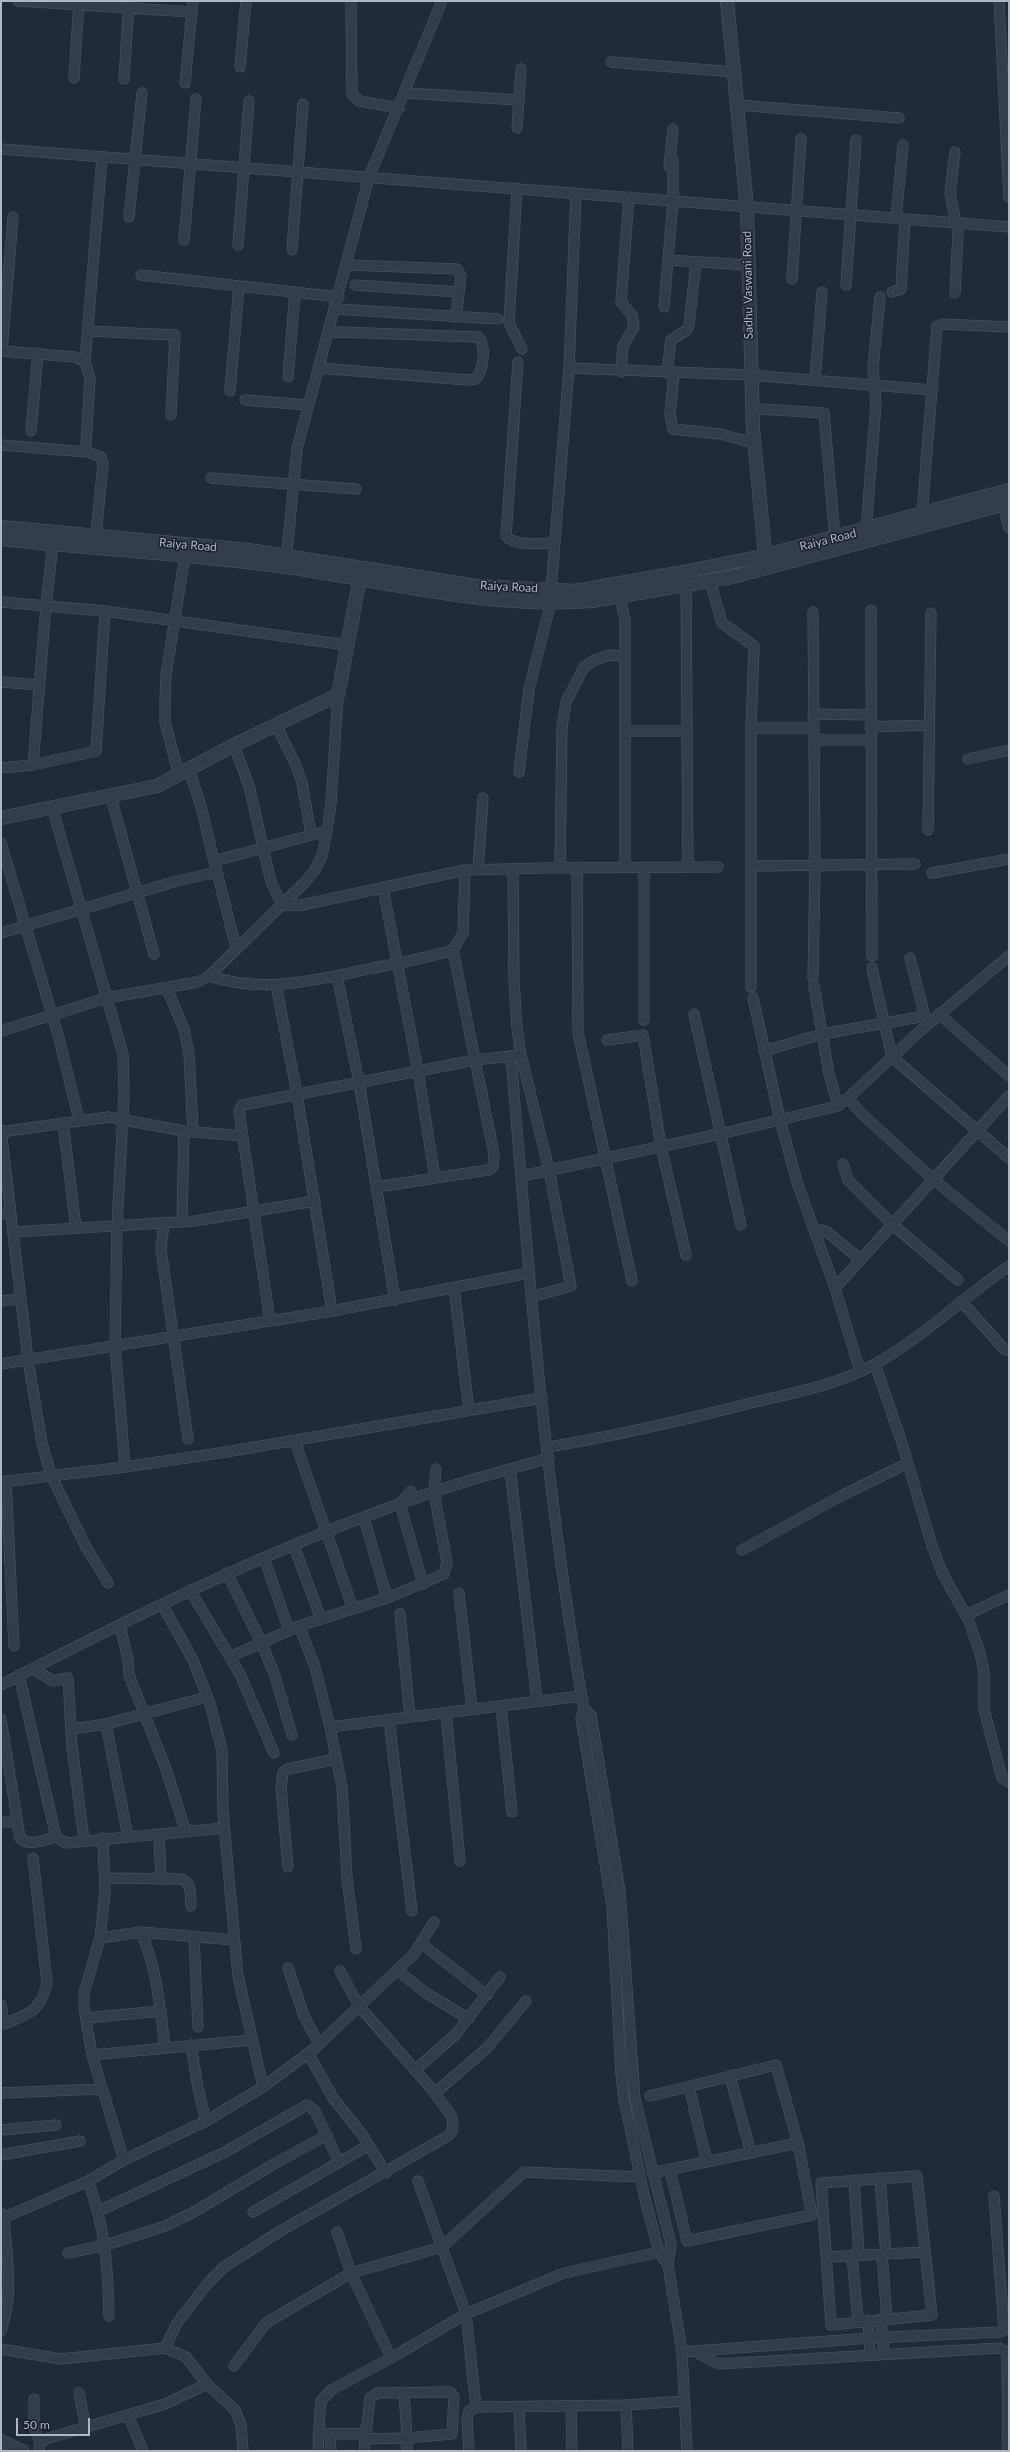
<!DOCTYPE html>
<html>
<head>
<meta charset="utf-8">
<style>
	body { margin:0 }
	#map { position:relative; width:1010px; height:2452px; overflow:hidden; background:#202a3a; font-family:Lato,sans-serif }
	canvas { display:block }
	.frame { position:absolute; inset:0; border:2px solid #aeb6c7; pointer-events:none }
	.scale { position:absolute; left:16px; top:2418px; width:74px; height:18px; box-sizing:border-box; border:2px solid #aeb6c7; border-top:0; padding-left:5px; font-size:12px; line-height:14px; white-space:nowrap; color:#aeb6c7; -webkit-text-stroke:3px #19212f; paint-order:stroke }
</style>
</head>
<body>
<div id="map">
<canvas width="1010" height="2452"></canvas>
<div class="frame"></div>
<div class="scale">50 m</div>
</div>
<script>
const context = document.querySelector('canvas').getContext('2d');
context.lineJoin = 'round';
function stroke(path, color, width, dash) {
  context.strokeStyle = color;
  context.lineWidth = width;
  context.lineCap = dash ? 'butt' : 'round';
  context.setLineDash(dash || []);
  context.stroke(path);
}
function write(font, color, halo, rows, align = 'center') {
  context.font = font + ' Lato,sans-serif';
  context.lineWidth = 3;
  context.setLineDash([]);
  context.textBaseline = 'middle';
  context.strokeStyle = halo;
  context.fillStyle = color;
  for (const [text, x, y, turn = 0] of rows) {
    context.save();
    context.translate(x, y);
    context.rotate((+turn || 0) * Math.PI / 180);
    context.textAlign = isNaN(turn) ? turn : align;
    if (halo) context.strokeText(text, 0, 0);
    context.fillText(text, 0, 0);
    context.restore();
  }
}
const minor = new Path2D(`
	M 18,1 L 192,12
	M 351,1 L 352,94 L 359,101 L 399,108
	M 999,1 L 1009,197
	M 611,62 L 734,72
	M 240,67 L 246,1
	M 74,78 L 79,1
	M 124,79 L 129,2
	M 185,83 L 193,1
	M 406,93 L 519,100
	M 737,105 L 899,118
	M 517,128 L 521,69
	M 1,149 L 1009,227
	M 955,152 L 950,193 L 958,233 L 955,293
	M 669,166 L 673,129
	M 517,188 L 509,323 L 522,349
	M 129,217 L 142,93
	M 896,219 L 903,145
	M 184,240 L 196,99
	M 238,245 L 249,101
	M 292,250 L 303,104
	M 668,260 L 748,265
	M 347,265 L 457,269 L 461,276 L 456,317
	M 141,275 L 339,297
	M 792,279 L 801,139
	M 355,285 L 459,292
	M 846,285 L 856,140
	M 892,292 L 901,289 L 905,220
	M 664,307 L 673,201 L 673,160
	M 336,309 L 498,319
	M 89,331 L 175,335 L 171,415
	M 1,351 L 75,357 L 85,362 L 90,378 L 86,444
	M 2,351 L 13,217
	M 85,362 L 102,158
	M 518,362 L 506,536 C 515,547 542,543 555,543
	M 319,368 L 467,380 L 476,379 C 483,370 487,346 478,337 L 341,332 L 329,333
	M 569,368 L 750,375 L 933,390
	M 621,372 L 623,346 L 634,327 L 632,315 L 621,302 L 629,197
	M 667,373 L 671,340 L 687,330 L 689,325 L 696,262
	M 674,373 L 670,415 L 673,429 L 720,434 L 754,443
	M 288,377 L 295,292
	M 815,380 L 822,292
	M 230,391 L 239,286
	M 245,400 L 308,405
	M 760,409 L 824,413 L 835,538
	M 31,431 L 38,353
	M 1,445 L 87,452 L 101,457 L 103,464 L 96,535
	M 211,478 L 356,489
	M 1002,499 L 1009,528
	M 922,514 L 937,326 L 942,324 L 1009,327
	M 866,530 L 876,404 L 873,367 L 880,297
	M 286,562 L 297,449 L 369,177 L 442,1
	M 710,581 L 722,623 L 754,646 L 751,728 L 751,987
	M 686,585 L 688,867
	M 551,590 L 569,368 L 576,193
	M 1,602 L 105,611 L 346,645
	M 871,610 L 872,956
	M 813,612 L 815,867 L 813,978
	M 625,656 L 625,867
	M 1,682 L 40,685
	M 813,714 L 870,715
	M 276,725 L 295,763 L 302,783 L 311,834
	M 870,727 L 929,725
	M 751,728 L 814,728
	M 625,731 L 688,731
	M 814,740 L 871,740
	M 234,745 L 249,786 L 271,882 L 282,905 L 302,905 L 465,870 L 544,868 L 718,867
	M 968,759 L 1009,750
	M 33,765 L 46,605 L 53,544
	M 1,768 L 33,765 L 96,751 L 105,611
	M 189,770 L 201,806 L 214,861
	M 519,772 L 529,689 L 551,602
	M 179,775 L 165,722 L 165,702 L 166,675 L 186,549
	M 111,797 L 154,954
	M 52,807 L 123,1054 L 124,1095 L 117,1225 L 115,1346 L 125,1467
	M 928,830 L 931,613
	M 1,843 L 59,1038 L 79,1120
	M 752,866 L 915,864
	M 560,867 L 562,727 L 566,702 L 584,667 L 595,660 L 609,655 L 625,656 L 625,621 L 620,596
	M 577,867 L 578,1032 L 632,1281
	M 513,869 L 514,981 L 517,1028 L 521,1055 L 549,1170 L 571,1286 L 531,1297
	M 478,870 L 483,798
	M 217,872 L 236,948
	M 932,873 L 1009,859
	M 383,888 L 418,1071 L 435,1178
	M 1,933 L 177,881 L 217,872 L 214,861 L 327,831
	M 910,958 L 926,1021
	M 872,968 L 892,1057 L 1009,1158
	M 209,976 C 263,994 319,980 373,968 C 400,963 427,958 453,950 L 463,933 L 465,870
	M 337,976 L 359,1082 L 395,1300
	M 276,985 L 297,1094 L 332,1311
	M 814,986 L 829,1074 L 838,1106
	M 167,989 L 184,1029 L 189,1054 L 193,1132
	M 753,998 L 780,1120 L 798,1185 L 835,1288 L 860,1371
	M 694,1014 L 741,1225
	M 939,1014 L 1009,1076
	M 644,1020 L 644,868
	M 1,1031 L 106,998 L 198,982 L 209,976 L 304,883 L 315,870 L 322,856 L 327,831 L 331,803 L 338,695
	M 607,1040 L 643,1035 L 661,1146 L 686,1255
	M 764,1051 L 822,1034 L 925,1016
	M 511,1056 C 529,1274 545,1493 584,1709 L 581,1718 L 612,1906 L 621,2074 L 624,2099 L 644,2195 L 659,2252 L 668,2265
	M 848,1098 L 862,1114 L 934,1180 L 1009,1241
	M 63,1123 L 76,1228
	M 1,1130 L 28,1360 L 42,1443 L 51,1475 L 86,1547 L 108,1583
	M 1,1132 L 108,1117 L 184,1131 L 243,1136
	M 843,1164 L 848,1180 L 893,1225 L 958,1280
	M 522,1176 L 720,1134 L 838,1106 L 848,1098 L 920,1031 L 1009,956
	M 377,1187 L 488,1170 L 493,1167 L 494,1154 L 453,950
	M 1,1214 L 11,1213
	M 182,1222 L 184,1131
	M 164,1223 L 161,1249 L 188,1439
	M 813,1228 L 826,1231 L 861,1260
	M 14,1232 L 195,1221 L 315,1201
	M 454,1288 L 469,1410
	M 835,1288 L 1009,1096
	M 1,1301 L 21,1299
	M 961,1301 L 1005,1350 L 1009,1350
	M 270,1321 L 239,1111 L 242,1105 L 475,1060 L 521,1055
	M 1,1364 L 332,1311 L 529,1273
	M 875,1364 L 902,1443 L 932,1546 L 943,1574 L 969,1621 L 980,1653 L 984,1673 L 984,1709 L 1001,1774 L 1002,1778 L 1009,1782
	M 295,1441 L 353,1609
	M 548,1447 C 616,1436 684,1420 751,1403 C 792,1393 838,1385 875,1364 C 923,1337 964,1297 1009,1266
	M 510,1469 L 537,1701
	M 6,1481 L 14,1646
	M 1,1482 L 125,1467 L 226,1452 L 542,1398
	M 411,1491 L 400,1504 L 423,1584
	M 364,1518 L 387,1598
	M 294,1546 L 321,1619
	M 742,1550 L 841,1496 L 908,1463
	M 264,1558 L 289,1630
	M 227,1573 L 261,1642 L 274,1673 L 292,1735
	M 190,1590 L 240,1674 L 274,1753
	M 459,1593 L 472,1709
	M 162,1604 L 193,1660 L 210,1704 L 222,1750 L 223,1813 L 238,1976 L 263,2087
	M 400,1614 L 410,1717
	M 966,1615 L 1009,1595
	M 120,1625 L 128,1660 L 129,1675 L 165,1766 L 186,1832
	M 299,1626 L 315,1667 L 330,1727 L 342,1787 L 347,1878 L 356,1949
	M 230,1657 L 299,1626 L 387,1598 L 444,1574 L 447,1563 L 434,1492 L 436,1469
	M 33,1669 L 53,1681 L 68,1678 L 72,1746 L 84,1840
	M 19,1675 L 56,1837 L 66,1843 L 224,1828
	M 1,1685 C 136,1615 272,1548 416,1498 C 459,1482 504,1471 549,1458
	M 501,1706 L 512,1812
	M 584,1709 L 591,1715 L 620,1892 L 635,2099 L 671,2245 L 668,2265 L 682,2352
	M 446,1713 L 460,1861
	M 1,1719 L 20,1838 C 29,1847 45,1840 56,1837
	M 389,1720 L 412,1911
	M 106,1724 L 128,1837
	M 330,1727 L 581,1696
	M 72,1729 L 106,1724 L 207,1697
	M 1,1822 L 17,1822
	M 159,1835 L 161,1879
	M 103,1838 L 105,1893 L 100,1938 L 84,1993 L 84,2008 L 92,2055 L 124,2160
	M 288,1867 L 281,1788 L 283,1772 L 288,1769 L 336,1759
	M 106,1878 L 181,1879 C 193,1883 190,1895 191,1906
	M 141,1932 C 157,1969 160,2007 165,2047
	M 194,1936 L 198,2027
	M 100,1938 L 141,1932 L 234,1940
	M 422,1944 L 487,1995
	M 288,1968 L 304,2016 L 319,2044
	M 397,1970 L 426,1993 L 469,2019
	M 1,2005 L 4,2024
	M 86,2018 L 161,2011
	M 1,2025 C 26,2015 41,2013 47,1983 L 33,1858
	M 191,2045 L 198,2088 L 206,2121
	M 308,2053 L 333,2098 L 361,2133 L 386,2173
	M 92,2055 L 252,2040
	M 415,2070 L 455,2035 L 500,1977
	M 730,2076 L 751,2153
	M 689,2087 L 707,2162
	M 1,2093 L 102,2089
	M 435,2093 L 487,2048 L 526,2001
	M 650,2096 L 776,2065 L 798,2143 L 812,2215 L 687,2241 L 670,2170
	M 1,2130 L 56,2125
	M 1,2155 L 80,2141
	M 652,2173 L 798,2143
	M 917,2176 L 932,2315 L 831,2325 L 821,2183 Z
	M 880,2178 L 886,2254
	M 854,2180 L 859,2255
	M 88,2181 C 105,2227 108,2267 109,2316
	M 418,2181 L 466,2314 L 476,2407
	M 994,2196 L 1004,2330
	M 99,2211 L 225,2152 L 307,2105 L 315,2111 L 339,2162
	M 253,2212 L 369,2145
	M 1,2213 L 4,2218 C 7,2256 14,2294 1,2331
	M 1,2219 L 88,2181 L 124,2160 L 206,2121 L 263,2087 L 315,2048 L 414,1954 L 434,1922
	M 337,2232 L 351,2273 L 391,2358
	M 68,2253 L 106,2245 L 165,2226 L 192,2213 L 274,2164 L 327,2135
	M 882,2254 L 887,2319
	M 852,2255 L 858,2321
	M 826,2257 L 925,2252
	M 881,2319 L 884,2354
	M 868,2320 L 870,2355
	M 165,2348 L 177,2323 L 208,2283 L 224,2267 L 282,2230 L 448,2136 L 453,2130 L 452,2117 L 431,2088 L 359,2006 L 340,1971
	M 1,2349 L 61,2359 L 165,2348 L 186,2357 L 207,2384 L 235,2410 L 241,2425 L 243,2451
	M 694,2351 L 718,2364 L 1000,2348
	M 1007,2351 L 1008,2451
	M 234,2366 L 266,2323 L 351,2273 L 442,2247 L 524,2172 L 640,2177
	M 79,2393 L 86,2428
	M 34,2399 L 34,2427 L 40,2442
	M 626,2405 L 628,2451
	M 571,2406 L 572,2451
	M 519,2407 L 521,2451
	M 128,2415 L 143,2451
	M 318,2434 L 364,2434
	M 330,2434 L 331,2451
	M 364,2439 L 407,2438 L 404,2392
	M 39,2451 L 40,2442 L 49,2438 L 165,2404 L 207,2384
	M 318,2451 L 320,2410 L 321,2401 L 331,2390 L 391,2358 L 466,2314 L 564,2273 L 659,2252
	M 364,2451 L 370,2398 L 378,2393 L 450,2392 L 454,2397 L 452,2434 L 407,2438 L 407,2451
	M 469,2451 L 467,2420 L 469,2411 L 476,2407 L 626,2405 L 685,2401
	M 687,2451 L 682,2352 L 870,2338 L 1001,2332`);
const tertiary = new Path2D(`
	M 727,1 L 747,208 L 753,430 L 766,563
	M 1,527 L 248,550 L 476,586 L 575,591 L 684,572 L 763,556 L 1009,490
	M 1,539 C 96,549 192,554 286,567 C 388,581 488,609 591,601 L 732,577 L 1009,503
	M 1,818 L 157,786 L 234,745 L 338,695 L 361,572
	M 1,2441 L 22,2451`);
stroke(minor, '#515968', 11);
stroke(tertiary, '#515968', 14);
stroke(minor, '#333c4a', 10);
stroke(tertiary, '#333c4a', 13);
write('12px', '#aeb6c7', '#19212f', [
	["Sadhu Vaswani Road",748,285,-91],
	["Raiya Road",828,540,-14],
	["Raiya Road",188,545,5],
	["Raiya Road",509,587,3]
]);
</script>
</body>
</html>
